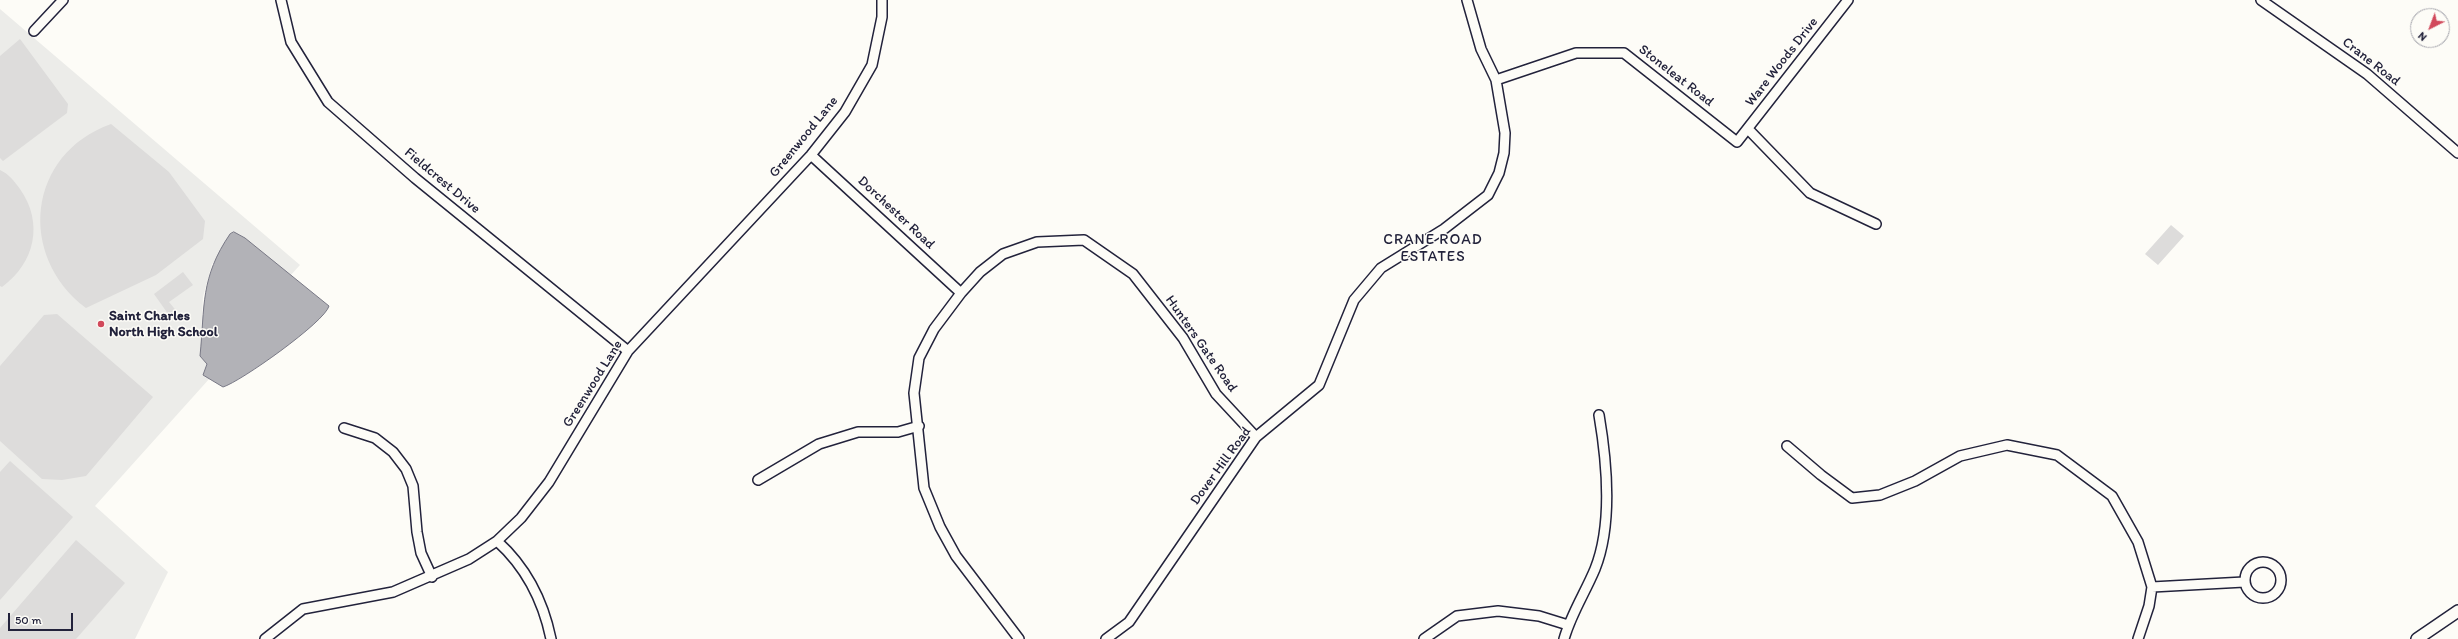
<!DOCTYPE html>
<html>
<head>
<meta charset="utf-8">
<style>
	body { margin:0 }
	#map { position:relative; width:2458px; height:639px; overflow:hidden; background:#fdfcf7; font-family:Itim,sans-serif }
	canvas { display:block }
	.north { position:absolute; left:2410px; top:8px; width:40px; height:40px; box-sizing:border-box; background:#fdfcf7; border:1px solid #a5a5ac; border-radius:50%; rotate:222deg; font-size:11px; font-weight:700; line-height:16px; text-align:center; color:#22223b }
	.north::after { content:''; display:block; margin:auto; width:14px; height:18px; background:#d1495b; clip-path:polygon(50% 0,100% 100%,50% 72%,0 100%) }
	.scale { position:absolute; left:8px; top:613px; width:65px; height:18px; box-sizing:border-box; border:2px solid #22223b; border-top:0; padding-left:5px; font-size:12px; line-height:14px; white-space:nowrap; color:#22223b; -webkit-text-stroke:3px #fdfcf7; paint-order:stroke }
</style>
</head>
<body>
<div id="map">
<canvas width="2458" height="639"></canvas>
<div class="north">N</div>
<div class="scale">50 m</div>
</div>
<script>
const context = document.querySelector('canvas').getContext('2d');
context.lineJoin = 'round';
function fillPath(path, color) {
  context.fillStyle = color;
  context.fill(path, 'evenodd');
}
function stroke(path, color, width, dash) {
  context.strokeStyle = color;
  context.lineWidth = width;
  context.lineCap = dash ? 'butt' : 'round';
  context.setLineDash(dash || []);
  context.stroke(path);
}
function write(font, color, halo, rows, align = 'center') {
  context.font = font + ' Itim,sans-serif';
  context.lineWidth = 3;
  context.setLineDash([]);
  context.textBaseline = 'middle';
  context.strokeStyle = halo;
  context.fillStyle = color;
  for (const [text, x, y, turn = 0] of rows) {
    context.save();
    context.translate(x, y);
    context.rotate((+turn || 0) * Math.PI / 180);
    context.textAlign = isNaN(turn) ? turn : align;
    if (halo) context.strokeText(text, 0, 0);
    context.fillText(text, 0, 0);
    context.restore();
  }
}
fillPath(new Path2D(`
	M 0,9 L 300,265 L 290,276 L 239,234 L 212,264 L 203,297 L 200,356 L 207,363 L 206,375 L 210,378 L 95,506 L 168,572 L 135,639 L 0,639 Z`), '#ecece9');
fillPath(new Path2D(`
	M 20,39 L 68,104 L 67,113 L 3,161 L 0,158 L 0,56 Z
	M 111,124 L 169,172 L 205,221 L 203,239 L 156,275 L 86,308 C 17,256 27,154 111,124 Z
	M 0,170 C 9,174 14,181 20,189 C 44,223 35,263 2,287 L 0,286 Z
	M 2171,225 L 2184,236 L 2158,265 L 2145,254 Z
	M 183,272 L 193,285 L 169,302 L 178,313 L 171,318 L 154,294 Z
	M 57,314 L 153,397 L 86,476 L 62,480 L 42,479 L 0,441 L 0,366 L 44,315 Z
	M 10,461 L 73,517 L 0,600 L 0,472 Z
	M 76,540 L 125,583 L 76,639 L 0,639 L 0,628 Z`), '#dddcdb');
const water = new Path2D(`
	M 234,232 L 245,238 L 329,306 C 325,322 240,382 223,387 L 203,375 L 207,364 L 200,356 C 205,306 200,278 230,234 Z`);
fillPath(water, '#b2b2b7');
stroke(water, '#787885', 1);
const minor = new Path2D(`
	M 281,0 L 291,42 L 328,102 L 415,178 L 628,351
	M 2261,0 L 2367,74 L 2458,153
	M 34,31 L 63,0
	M 1496,80 L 1576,53 L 1624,53 L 1737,142 L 1848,0
	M 1748,129 L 1810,193 L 1876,224
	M 811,155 L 961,293
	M 344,428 L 375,438 L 393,452 L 406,469 L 413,486 L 417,532 L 421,553 L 432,577
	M 1787,446 L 1821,475 L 1852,498 L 1880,495 L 1915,481 L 1960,456 L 2007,445 L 2057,455 L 2112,496 L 2138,542 L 2152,587 L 2149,606 L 2138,639
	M 758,480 L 819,444 L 858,432 L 898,432 L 919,426
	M 497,541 C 527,568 543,600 551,639
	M2245 580a18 18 0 1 1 36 0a18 18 0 1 1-36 0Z
	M 2152,587 L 2244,582
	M 265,639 L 303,609 L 393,592 L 469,559 L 497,541 L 521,518 L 549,482 L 628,351 L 811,155 L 845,112 L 872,65 L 882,17 L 882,0
	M 1019,639 L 956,556 L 940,527 L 924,488 L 914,393 L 919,358 L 934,329 L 961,293 L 980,272 L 1003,254 L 1037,242 L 1084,240 L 1133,274 L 1183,338 L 1216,394 L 1256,437
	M 1106,639 L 1129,622 L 1256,437 L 1319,385 L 1354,300 L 1381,268 L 1444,229 L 1488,195 L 1499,173 L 1504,153 L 1505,133 L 1496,80 L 1481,49 L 1467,0
	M 1424,639 L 1457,616 L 1498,611 L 1539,616 L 1568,625
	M 1564,639 C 1571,614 1585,593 1595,569 C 1613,524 1607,462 1599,415`);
const major = new Path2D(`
	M 2417,639 L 2458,611`);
stroke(minor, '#22223b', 12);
stroke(major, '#22223b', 14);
stroke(minor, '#fdfcf7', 9);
stroke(major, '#fdfcf7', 11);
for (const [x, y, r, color] of [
	[101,324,4,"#d1495b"]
]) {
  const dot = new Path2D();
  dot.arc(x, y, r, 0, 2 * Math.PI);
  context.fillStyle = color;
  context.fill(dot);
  stroke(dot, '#fdfcf7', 1.5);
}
write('14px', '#22223b', '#fdfcf7', [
	["Ware Woods Drive",1782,62,-52],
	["Crane Road",2371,62,38],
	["Stoneleat Road",1676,76,38],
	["Greenwood Lane",804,137,-51],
	["Fieldcrest Drive",442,181,40],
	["Dorchester Road",896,213,43],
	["Hunters Gate Road",1201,344,55],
	["Greenwood Lane",593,384,-58],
	["Dover Hill Road",1221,466,-54]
]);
write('bold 14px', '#22223b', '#fdfcf7', [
	["Saint Charles",109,316],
	["North High School",109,332]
], 'left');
context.letterSpacing = '1px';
write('15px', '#22223b', '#fdfcf7', [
	["CRANE ROAD",1433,240],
	["ESTATES",1433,257]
]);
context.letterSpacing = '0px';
</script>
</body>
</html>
